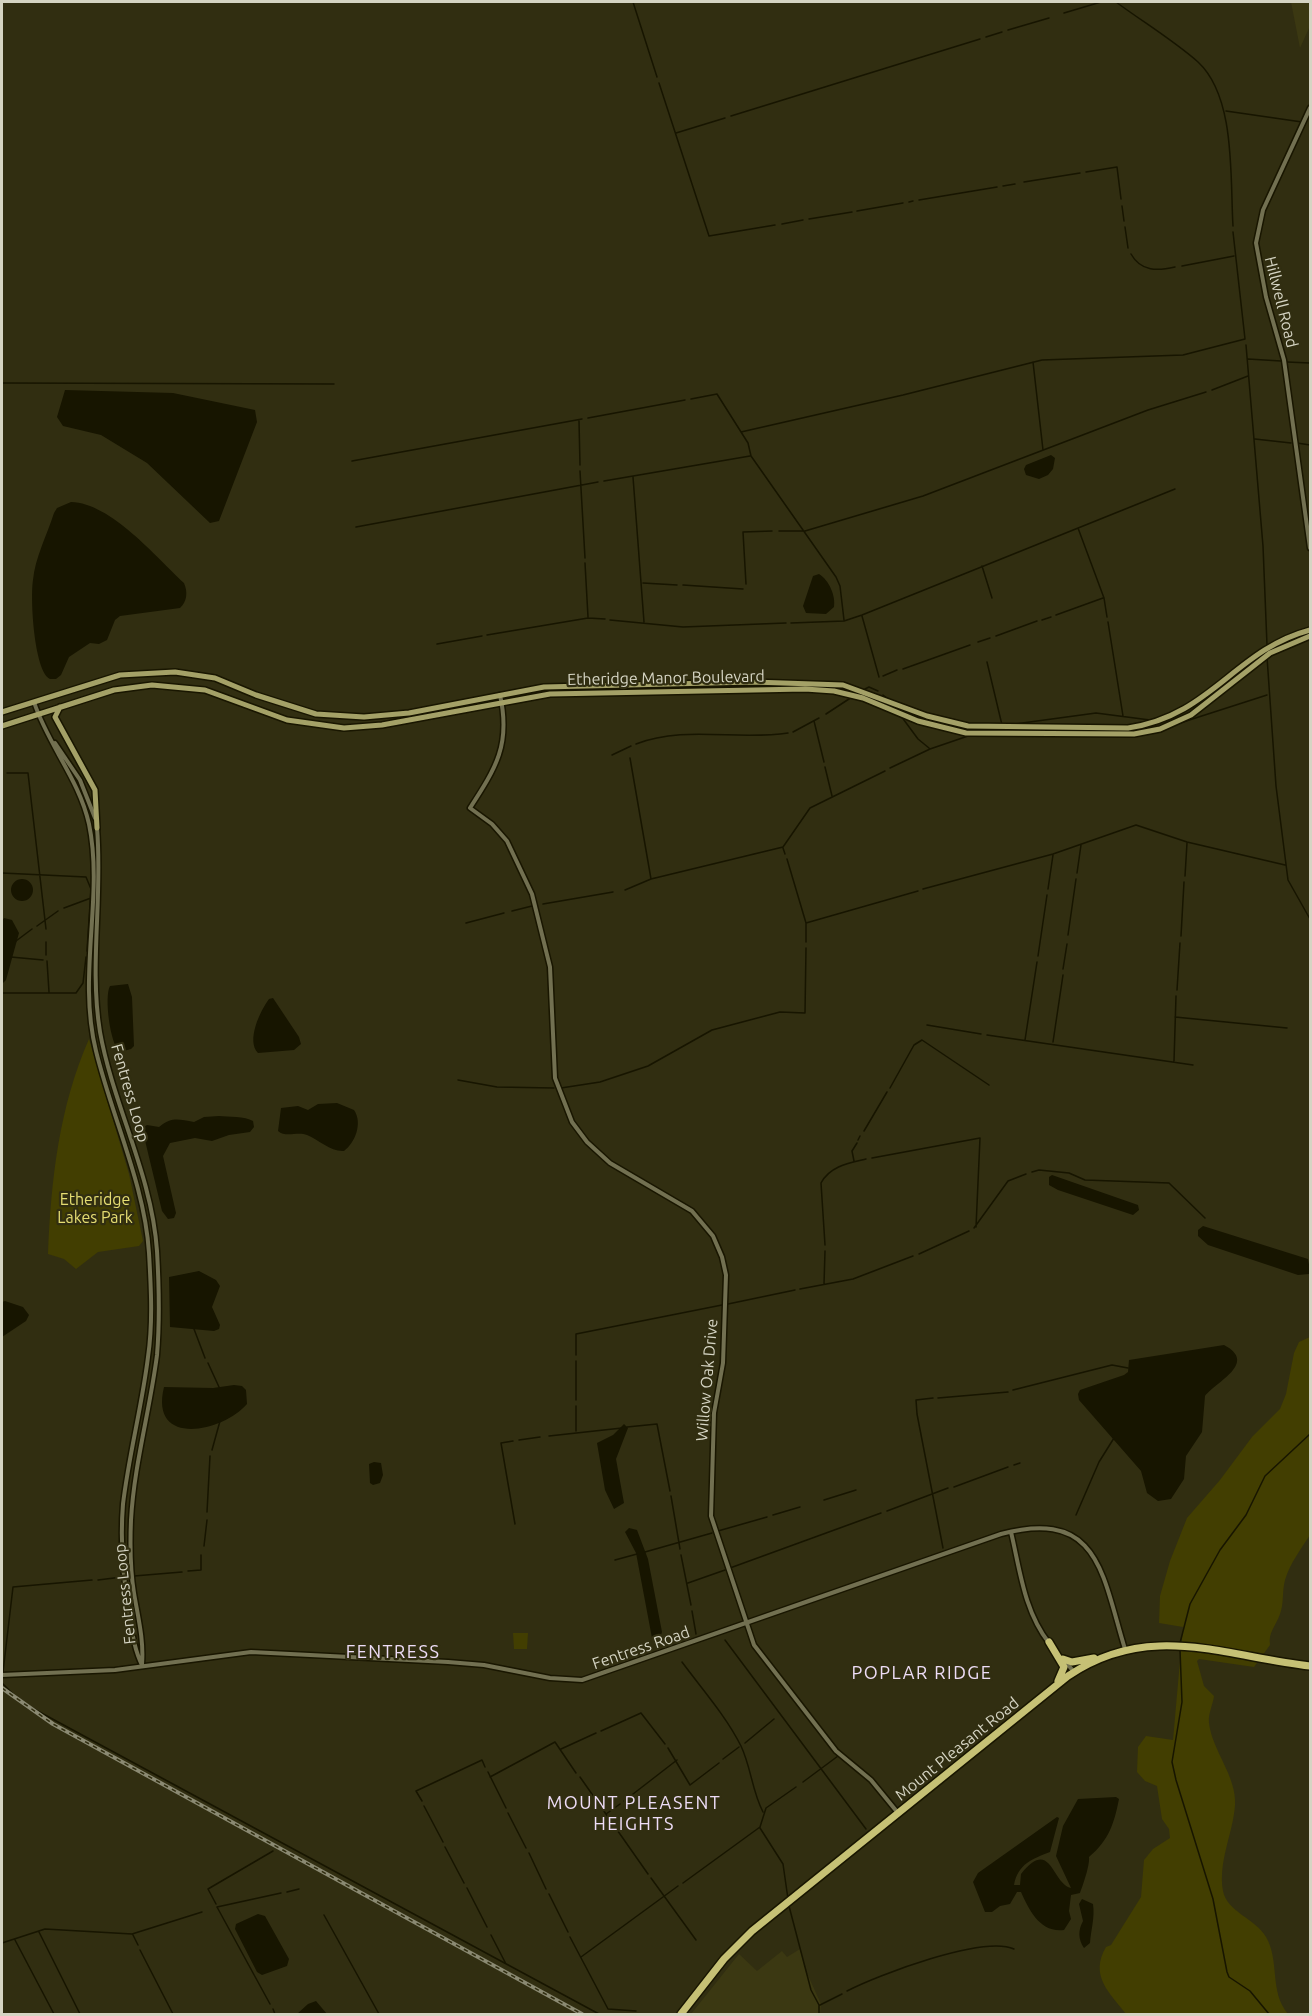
<!DOCTYPE html>
<html>
<head>
<meta charset="utf-8">
<style>
	body { margin:0 }
	#map { position:relative; width:1312px; height:2016px; overflow:hidden; background:#312e11; font-family:Ubuntu,sans-serif }
	canvas { display:block }
	.frame { position:absolute; inset:0; border:3px solid #d5d4c3; pointer-events:none }
</style>
</head>
<body>
<div id="map">
<canvas width="1312" height="2016"></canvas>
<div class="frame"></div>
</div>
<script>
const context = document.querySelector('canvas').getContext('2d');
context.lineJoin = 'round';
function fillPath(path, color) {
  context.fillStyle = color;
  context.fill(path, 'evenodd');
}
function stroke(path, color, width, dash) {
  context.strokeStyle = color;
  context.lineWidth = width;
  context.lineCap = dash ? 'butt' : 'round';
  context.setLineDash(dash || []);
  context.stroke(path);
}
function write(font, color, halo, rows, align = 'center') {
  context.font = font + ' Ubuntu,sans-serif';
  context.lineWidth = 4.5;
  context.setLineDash([]);
  context.textBaseline = 'middle';
  context.strokeStyle = halo;
  context.fillStyle = color;
  for (const [text, x, y, turn = 0] of rows) {
    context.save();
    context.translate(x, y);
    context.rotate((+turn || 0) * Math.PI / 180);
    context.textAlign = isNaN(turn) ? turn : align;
    if (halo) context.strokeText(text, 0, 0);
    context.fillText(text, 0, 0);
    context.restore();
  }
}
fillPath(new Path2D(`
	M 1291,2 L 1310,2 L 1310,26 L 1300,48 Z
	M 800,1949 L 806,1971 L 821,2004 L 820,2014 L 691,2014 L 739,1954 L 757,1971 L 782,1951 L 787,1957 Z`), '#3b3812');
fillPath(new Path2D(`
	M 89,1039 L 129,1174 L 143,1241 L 139,1246 L 98,1252 L 76,1269 L 64,1259 L 48,1254 C 51,1180 59,1107 89,1039 Z
	M 1310,1337 L 1310,1535 C 1301,1549 1290,1563 1285,1580 C 1282,1591 1284,1604 1280,1614 C 1276,1626 1268,1632 1270,1645 L 1254,1667 L 1199,1659 L 1197,1661 L 1204,1686 L 1214,1696 C 1213,1705 1208,1713 1209,1723 C 1212,1750 1237,1777 1235,1805 C 1233,1834 1218,1861 1223,1891 C 1227,1912 1256,1919 1266,1937 C 1280,1961 1269,1991 1288,2014 L 1126,2014 C 1110,1993 1089,1976 1106,1947 L 1111,1945 L 1141,1897 L 1144,1860 L 1153,1849 L 1170,1838 L 1169,1829 L 1162,1819 L 1157,1786 L 1145,1781 L 1137,1772 L 1138,1747 L 1146,1736 L 1173,1740 L 1183,1627 L 1159,1623 L 1160,1596 L 1170,1561 L 1187,1518 L 1220,1480 L 1252,1437 L 1280,1409 L 1286,1394 L 1294,1353 L 1299,1342 Z
	M 513,1633 L 528,1633 L 527,1649 L 514,1649 Z`), '#423e01');
fillPath(new Path2D(`
	M 65,390 L 173,393 L 255,410 L 257,422 L 219,521 L 210,523 L 147,463 L 101,435 L 63,426 L 57,417 Z
	M 1051,455 L 1055,458 L 1053,469 L 1048,475 L 1039,479 L 1026,475 L 1024,469 L 1026,465 Z
	M 71,502 C 111,503 156,557 184,583 C 188,592 187,602 180,608 L 120,616 L 115,620 L 107,640 L 99,644 L 90,643 L 69,657 L 61,675 L 56,679 L 50,679 C 34,671 30,598 33,580 C 35,558 47,535 54,513 L 57,508 Z
	M 819,574 C 829,580 836,596 834,607 L 826,614 L 806,613 L 803,606 L 813,576 Z
	M11 890a11 11 0 1 1 22 0a11 11 0 1 1-22 0Z
	M 4,918 L 12,920 L 19,933 L 6,980 L 2,984 L 2,921 Z
	M 128,984 L 132,997 L 134,1046 L 131,1049 L 120,1052 C 110,1045 104,996 110,986 Z
	M 273,998 L 299,1037 L 301,1044 L 294,1050 L 258,1053 C 246,1041 260,1011 269,999 Z
	M 337,1103 L 354,1110 C 363,1123 355,1143 344,1151 C 331,1152 319,1140 307,1135 C 298,1131 286,1138 278,1131 L 281,1108 L 298,1106 L 308,1110 L 318,1104 Z
	M 219,1116 C 228,1117 245,1116 253,1121 L 254,1127 L 250,1132 L 229,1135 L 212,1141 L 195,1138 L 170,1143 L 163,1156 L 176,1213 L 174,1218 L 168,1219 L 162,1211 L 142,1128 L 147,1125 L 159,1127 C 173,1116 179,1120 194,1122 L 204,1117 Z
	M 1052,1175 L 1138,1205 L 1139,1210 L 1133,1215 L 1058,1190 L 1049,1185 L 1049,1177 Z
	M 1203,1226 L 1308,1259 L 1310,1270 L 1309,1274 L 1298,1275 L 1208,1245 L 1198,1236 L 1198,1230 Z
	M 199,1271 L 216,1280 L 220,1286 L 212,1307 L 220,1325 L 219,1329 L 214,1331 L 170,1327 L 169,1277 Z
	M 5,1301 L 23,1307 L 29,1315 L 26,1321 L 2,1337 L 2,1302 Z
	M 1224,1345 C 1258,1363 1217,1381 1205,1396 L 1202,1432 L 1186,1456 L 1184,1479 L 1171,1499 L 1158,1501 L 1147,1493 L 1141,1471 L 1079,1400 L 1078,1394 L 1080,1390 L 1124,1375 L 1128,1372 L 1129,1360 Z
	M 234,1385 L 242,1386 L 246,1390 L 247,1404 C 223,1432 149,1448 164,1387 L 213,1388 Z
	M 624,1424 L 628,1428 L 616,1459 L 624,1503 L 614,1509 L 605,1490 L 597,1443 L 613,1435 Z
	M 374,1462 L 381,1463 L 383,1475 L 380,1483 L 373,1485 L 370,1483 L 369,1464 Z
	M 629,1528 L 637,1530 L 648,1559 L 662,1632 L 659,1642 L 652,1638 L 636,1553 L 625,1532 Z
	M 1116,1797 L 1119,1799 C 1114,1824 1109,1840 1089,1857 C 1090,1865 1083,1885 1080,1893 L 1071,1895 L 1069,1911 L 1071,1919 L 1064,1930 C 1040,1933 1029,1910 1021,1892 L 1017,1892 L 1010,1904 L 1000,1906 L 992,1912 L 985,1912 L 973,1882 L 978,1873 L 1057,1817 L 1059,1818 L 1050,1852 C 1032,1859 1018,1864 1014,1885 L 1020,1885 L 1021,1874 C 1051,1836 1052,1884 1071,1888 L 1056,1856 L 1063,1826 L 1078,1799 Z
	M 1082,1899 L 1093,1904 C 1095,1918 1091,1929 1090,1943 L 1084,1948 C 1078,1939 1078,1930 1083,1921 L 1079,1904 Z
	M 258,1914 L 265,1916 L 289,1959 L 287,1966 L 262,1975 L 257,1972 L 235,1929 L 236,1924 Z
	M 316,2001 L 327,2014 L 297,2014 L 308,2004 Z`), '#171500');
stroke(new Path2D(`
	M 633,2 L 657,77
	M 1116,2 C 1143,22 1173,40 1198,62 C 1236,97 1230,178 1233,226
	M 1064,13 L 1101,2
	M 1008,30 L 1049,18
	M 986,37 L 1002,32
	M 659,83 L 709,236 L 775,225
	M 1226,111 L 1302,122
	M 731,116 L 980,39
	M 676,133 L 725,118
	M 1086,172 L 1117,167 L 1121,199
	M 1024,182 L 1080,173
	M 1003,186 L 1015,184
	M 919,200 L 997,187
	M 909,202 L 913,201
	M 1122,206 L 1124,221
	M 857,211 L 903,203
	M 809,219 L 852,212
	M 782,224 L 803,220
	M 1125,227 L 1128,248
	M 1233,232 L 1245,339
	M 1131,254 C 1141,272 1158,271 1175,267
	M 1182,266 L 1234,256
	M 1246,345 L 1263,546 L 1267,645
	M 1248,359 L 1281,361
	M 1033,362 L 1043,450
	M 1287,362 L 1310,363
	M 2,383 L 334,384
	M 1212,390 L 1248,376
	M 691,399 L 717,394 L 748,443 L 751,456 L 836,577 L 840,586 L 844,620
	M 588,418 L 685,400
	M 579,421 L 580,465
	M 741,432 L 903,395 L 1042,360 L 1183,355 L 1245,339
	M 1255,439 L 1291,443
	M 1297,443 L 1310,445
	M 352,461 L 582,419
	M 580,471 L 585,558
	M 633,477 L 644,622
	M 604,481 L 750,456
	M 356,527 L 598,482
	M 1078,528 L 1104,598 L 1107,617
	M 779,531 L 805,531 L 923,496 L 1148,410 L 1206,392
	M 585,563 L 588,617
	M 982,566 L 992,598
	M 643,583 L 677,585
	M 746,584 L 743,532 L 772,531
	M 683,585 L 743,589
	M 1056,615 L 1103,598
	M 862,616 L 879,677
	M 610,620 L 683,627 L 786,623
	M 1042,620 L 1051,617
	M 1108,622 L 1123,716
	M 791,623 L 844,621 L 862,615 L 1175,489
	M 487,635 L 588,618 L 605,619
	M 996,636 L 1037,621
	M 978,642 L 990,638
	M 437,644 L 482,636
	M 1267,657 L 1276,786 L 1288,880 L 1310,919
	M 987,662 L 1002,725
	M 903,669 L 970,645
	M 883,676 L 897,670
	M 865,689 L 869,687 L 878,691
	M 883,695 L 888,699
	M 826,714 L 852,697
	M 901,716 L 918,739 L 929,748
	M 814,721 L 824,762
	M 1180,723 L 1267,695
	M 1015,724 L 1096,713 L 1150,720
	M 793,732 L 819,718
	M 636,744 C 685,725 737,741 788,733
	M 612,755 L 631,746
	M 630,758 L 651,879
	M 825,767 L 832,796
	M 890,768 L 930,749 L 971,735
	M 7,773 L 28,773 L 46,929
	M 783,848 L 785,854
	M 787,859 L 806,923 L 806,942
	M 2,873 L 86,877 L 91,889 L 87,951
	M 1077,873 L 1081,845
	M 1185,876 L 1187,843
	M 923,889 L 1053,854 L 1136,825 L 1187,842 L 1285,865
	M 1048,889 L 1053,855
	M 625,890 L 651,879 L 783,847 L 810,808 L 885,771
	M 543,904 L 613,892
	M 64,908 L 91,898
	M 512,911 L 532,906
	M 466,923 L 504,913
	M 806,923 L 918,891
	M 37,926 L 58,911
	M 1068,935 L 1076,879
	M 1181,936 L 1184,882
	M 16,941 L 32,929
	M 46,942 L 46,955
	M 1038,956 L 1047,895
	M 11,957 L 43,960
	M 47,961 L 49,992
	M 1063,969 L 1067,944
	M 1177,990 L 1180,943
	M 2,993 L 76,993 L 83,983 L 86,957
	M 1175,1017 L 1287,1028
	M 927,1025 L 981,1034
	M 987,1035 L 1193,1065
	M 1025,1040 L 1037,962
	M 1053,1042 L 1063,975
	M 1174,1061 L 1176,996
	M 458,1080 L 497,1087 L 554,1088
	M 561,1088 L 600,1082 L 648,1066 L 712,1030 L 780,1012 L 805,1013 L 806,948
	M 890,1088 L 914,1045 L 922,1040 L 989,1085
	M 864,1131 L 887,1092
	M 858,1140 L 860,1136
	M 872,1158 L 980,1138 L 976,1227
	M 854,1161 L 852,1151 L 857,1143
	M 1032,1172 L 1039,1170 L 1069,1173 L 1085,1180 L 1169,1183 L 1205,1218
	M 974,1228 L 1008,1181 L 1026,1174
	M 825,1245 L 821,1183 C 830,1166 849,1163 866,1159
	M 919,1254 L 969,1231
	M 824,1284 L 825,1251
	M 800,1289 L 853,1279 L 913,1256
	M 728,1304 L 795,1290
	M 194,1329 L 205,1358
	M 576,1355 L 576,1334 L 722,1305
	M 576,1361 L 576,1400
	M 208,1363 L 219,1387
	M 1013,1390 L 1112,1365 L 1128,1368
	M 933,1398 L 916,1400 L 917,1414 L 943,1548
	M 938,1398 L 1008,1392
	M 576,1406 L 576,1431
	M 627,1427 L 657,1424 L 670,1491
	M 549,1436 L 622,1428
	M 519,1440 L 540,1437
	M 513,1441 L 501,1443 L 515,1524
	M 212,1450 L 220,1421
	M 1014,1465 L 1020,1463
	M 954,1487 L 1008,1467
	M 671,1496 L 680,1549
	M 824,1500 L 856,1490
	M 887,1511 L 948,1488
	M 207,1512 L 210,1456
	M 773,1515 L 800,1507
	M 1076,1515 L 1099,1462 L 1114,1438
	M 718,1531 L 767,1517
	M 204,1546 L 207,1520
	M 645,1552 L 712,1533
	M 681,1555 L 691,1605
	M 615,1560 L 637,1554
	M 730,1568 L 881,1513
	M 188,1571 L 201,1570 L 201,1555
	M 134,1576 L 182,1572
	M 98,1580 L 122,1577
	M 688,1583 L 725,1570
	M 692,1611 L 696,1634
	M 725,1640 L 866,1829
	M 1180,1643 L 1190,1604 L 1220,1550 L 1246,1515 L 1265,1476 L 1310,1434
	M 1180,1650 L 1182,1702 L 1172,1762 L 1176,1780 L 1213,1899 L 1227,1972 L 1229,1977 L 1250,1991 L 1269,2014
	M 682,1662 C 702,1689 726,1716 741,1746 C 751,1767 752,1791 763,1812
	M 3,1672 L 13,1587 L 92,1580
	M 2,1683 L 21,1702 L 599,2014
	M 601,1731 L 641,1713 L 665,1744
	M 745,1743 L 774,1719
	M 668,1748 L 690,1785 L 719,1763
	M 561,1749 L 596,1733
	M 723,1759 L 739,1747
	M 488,1772 L 506,1808
	M 490,1777 L 555,1742 L 576,1773
	M 580,1777 L 648,1874
	M 803,1782 L 838,1756
	M 422,1801 L 416,1791 L 482,1760 L 485,1767
	M 624,1801 L 677,1760
	M 424,1806 L 443,1842
	M 508,1813 L 526,1848
	M 606,1814 L 620,1804
	M 760,1828 L 783,1864 L 788,1899
	M 445,1847 L 464,1883
	M 529,1853 L 546,1889
	M 651,1878 L 696,1940
	M 683,1883 L 760,1827 L 766,1808 L 796,1787
	M 467,1888 L 487,1927
	M 287,1892 L 299,1889
	M 549,1894 L 568,1932
	M 216,1904 L 208,1889 L 273,1851
	M 789,1906 L 811,1990 L 819,2005 L 819,2014
	M 217,1907 L 270,2004
	M 217,1907 L 281,1893
	M 324,1915 L 379,2014
	M 39,1932 L 80,2014
	M 133,1935 L 138,1945
	M 491,1935 L 506,1964
	M 570,1937 L 608,2009 L 636,2011
	M 15,1940 L 54,2014
	M 2,1943 L 45,1929 L 132,1934 L 202,1912
	M 140,1950 L 173,2014
	M 581,1957 L 678,1886
	M 847,1991 C 878,1975 983,1935 1014,1949
	M 820,2005 L 842,1994
	M 273,2009 L 275,2014
	M 2,2011 L 3,2014`), '#171500', 1.5);
const minor = new Path2D(`
	M 1310,108 L 1263,210 L 1256,243 L 1266,297 L 1284,360 L 1310,548
	M 500,695 C 511,744 496,768 470,808 L 492,824 L 507,841 L 532,894 L 550,967 L 555,1078 L 572,1122 L 587,1142 L 610,1163 L 692,1211 L 713,1236 L 722,1257 L 726,1275 L 723,1363 L 714,1413 L 711,1516 L 754,1645 L 836,1751 L 871,1780 L 898,1813
	M 34,702 C 48,745 79,779 89,824 C 104,896 77,975 96,1051 C 112,1117 145,1186 149,1253 C 151,1287 153,1323 148,1357 C 142,1406 129,1454 123,1504 C 120,1540 123,1577 129,1613 C 132,1631 134,1649 142,1665
	M 55,743 L 80,780 L 95,818
	M 97,828 C 103,896 89,965 100,1032 C 113,1105 152,1175 157,1251 C 159,1285 160,1320 157,1355 C 150,1410 134,1465 131,1520 C 130,1544 130,1569 134,1593 C 138,1617 144,1640 142,1664
	M 1011,1532 C 1020,1570 1024,1611 1049,1643
	M 1064,1660 L 1074,1672
	M 2,1675 L 115,1670 L 251,1652 L 448,1662 L 484,1665 L 550,1678 L 582,1680 L 1001,1534 C 1100,1508 1102,1575 1125,1649`);
const major = new Path2D(`
	M 60,707 L 55,717 L 95,790 L 97,828
	M 2,712 L 120,675 L 175,672 L 215,678 L 256,695 L 316,714 L 364,717 L 409,713 L 544,687 L 753,682 L 843,685 L 927,716 L 968,726 L 1128,728 C 1211,716 1235,650 1310,630
	M 2,726 L 114,690 L 152,685 L 205,690 L 287,720 L 344,728 L 382,725 L 550,694 L 805,689 L 834,691 L 863,698 L 918,721 L 966,733 L 1134,734 L 1160,729 L 1191,715 L 1270,653 L 1310,636`);
const highway = new Path2D(`
	M 1049,1642 L 1064,1667 L 1058,1681
	M 1063,1659 L 1072,1662 L 1094,1658
	M 681,2014 L 724,1959 L 752,1931 L 1068,1676 C 1149,1621 1223,1656 1310,1666`);
stroke(minor, '#191600', 7);
stroke(major, '#191600', 8);
stroke(highway, '#191600', 10);
stroke(minor, '#727051', 4);
stroke(major, '#a4a167', 5);
stroke(highway, '#c6c175', 7);
const rail = new Path2D(`
	M 2,1688 L 53,1724 L 582,2014`);
stroke(rail, '#8a8972', 4);
stroke(rail, '#312e11', 1.5, [4.5]);
write('16px', '#d5d4c3', '#312e11', [
	["Hillwell Road",1281,302,76],
	["Etheridge Manor Boulevard",666,678,-1],
	["Fentress Loop",130,1093,74],
	["Willow Oak Drive",707,1380,-85],
	["Fentress Loop",125,1594,-96],
	["Fentress Road",641,1648,-19],
	["Mount Pleasant Road",957,1749,-39]
]);
write('16px', '#e5dd72', '#312e11', [
	["Etheridge",95,1200],
	["Lakes Park",95,1218]
]);
context.letterSpacing = '1.5px';
write('18px', '#eeddf7', '#312e11', [
	["FENTRESS",393,1652],
	["POPLAR RIDGE",922,1673],
	["MOUNT PLEASENT",634,1803],
	["HEIGHTS",634,1824]
]);
context.letterSpacing = '0px';
</script>
</body>
</html>
